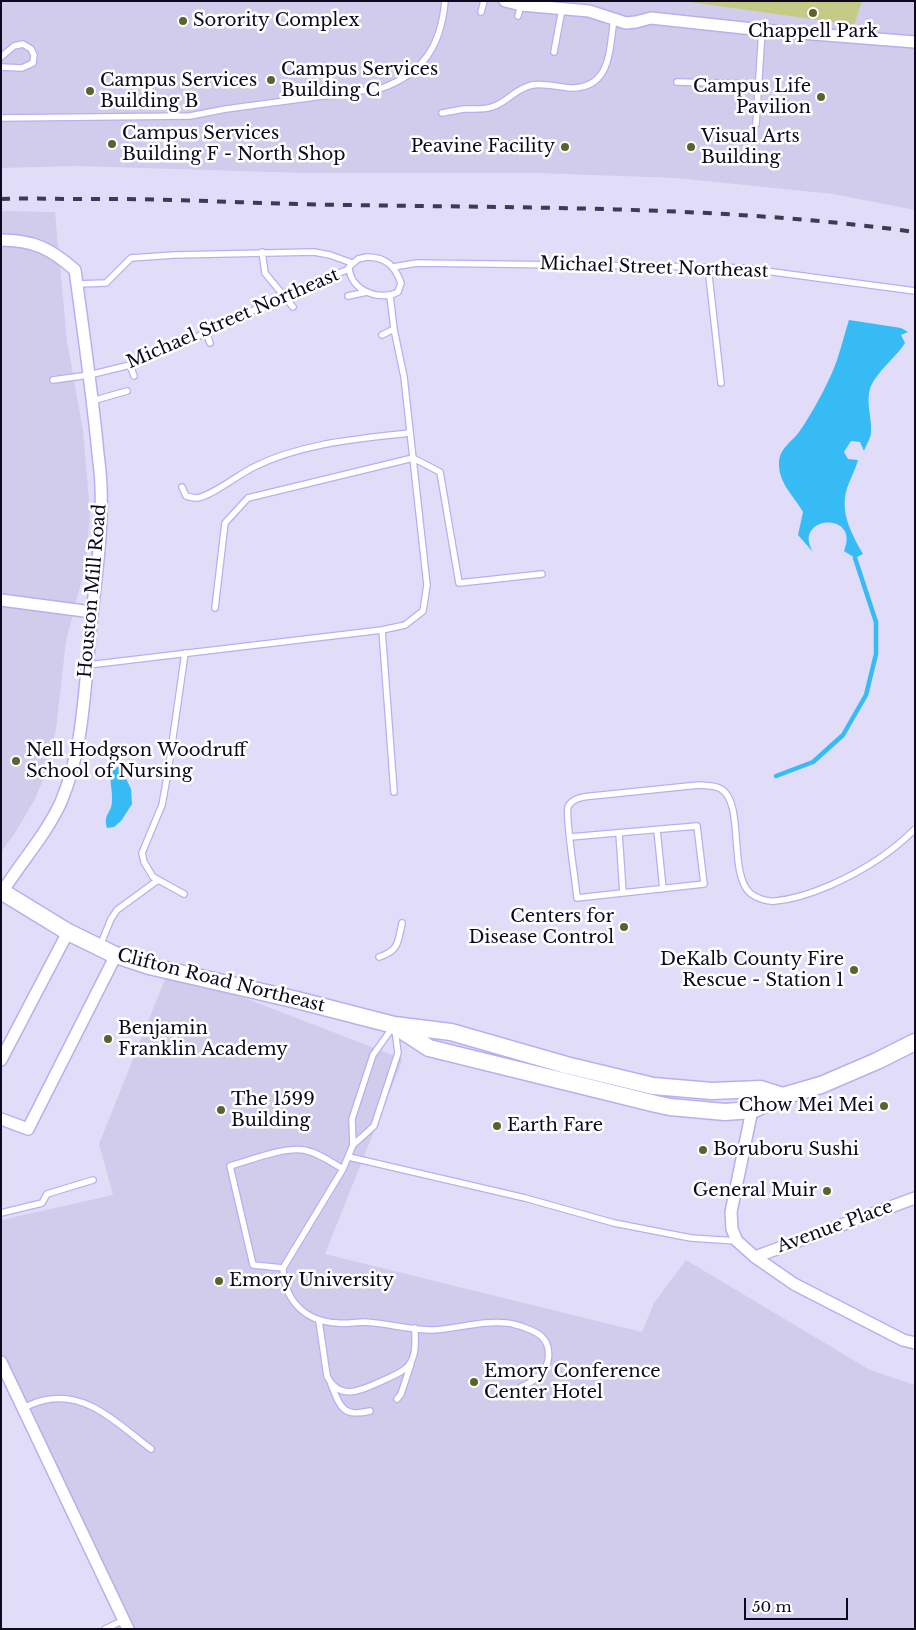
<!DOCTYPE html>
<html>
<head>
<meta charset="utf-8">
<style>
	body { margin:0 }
	#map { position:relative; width:916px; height:1630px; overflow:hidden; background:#e1ddf9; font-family:"Libre Baskerville",serif }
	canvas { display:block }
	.frame { position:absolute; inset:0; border:2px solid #0e081f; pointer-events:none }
	.scale { position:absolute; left:744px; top:1598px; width:104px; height:22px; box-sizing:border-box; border:2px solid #0e081f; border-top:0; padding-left:6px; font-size:15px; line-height:18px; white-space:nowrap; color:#0e081f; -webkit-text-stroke:4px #fff; paint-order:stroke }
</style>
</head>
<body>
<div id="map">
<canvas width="916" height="1630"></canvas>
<div class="frame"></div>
<div class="scale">50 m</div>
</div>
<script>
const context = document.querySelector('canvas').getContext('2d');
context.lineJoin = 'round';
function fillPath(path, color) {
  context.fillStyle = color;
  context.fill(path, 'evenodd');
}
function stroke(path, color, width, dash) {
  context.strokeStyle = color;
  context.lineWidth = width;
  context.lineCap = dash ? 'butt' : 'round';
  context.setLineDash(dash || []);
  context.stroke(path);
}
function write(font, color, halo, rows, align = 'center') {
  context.font = font + ' "Libre Baskerville",serif';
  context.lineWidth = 5;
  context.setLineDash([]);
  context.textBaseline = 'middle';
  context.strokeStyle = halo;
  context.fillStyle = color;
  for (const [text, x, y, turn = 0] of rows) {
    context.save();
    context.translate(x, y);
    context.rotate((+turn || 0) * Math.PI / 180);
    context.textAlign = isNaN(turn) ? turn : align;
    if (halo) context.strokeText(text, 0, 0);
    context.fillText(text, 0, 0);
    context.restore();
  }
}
fillPath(new Path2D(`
	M 1,1 L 915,1 L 915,210 L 833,194 L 676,178 L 536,173 L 305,173 L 76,166 L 1,168 Z
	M 1,211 L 55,212 L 67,341 L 83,430 L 90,512 L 86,564 L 66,641 L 56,729 L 49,766 L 35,799 L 15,833 L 1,852 Z
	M 169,969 L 403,1059 L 325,1254 L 642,1332 L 654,1303 L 686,1260 L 870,1370 L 915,1385 L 915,1629 L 105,1629 L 124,1620 L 1,1361 L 1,1220 L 113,1195 L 99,1144 Z`), '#d1cceb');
fillPath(new Path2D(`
	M 683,1 L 862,1 L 854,25 Z`), '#c5ca87');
fillPath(new Path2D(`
	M 849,320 L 901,328 L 908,332 L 901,335 L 905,343 C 895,359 872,375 869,393 C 867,407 872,419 871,432 C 871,438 866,445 864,451 L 860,442 L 851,441 L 844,452 L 848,459 L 858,460 C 856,468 852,475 849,483 C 838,509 850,531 863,554 L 855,558 L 844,551 C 861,510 791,516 813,552 L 798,535 L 803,512 C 794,496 779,484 779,464 C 779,448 791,443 799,432 C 811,416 832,377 838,357 C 842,345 845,332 849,320 Z
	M 120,766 L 131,789 L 132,804 L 121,821 L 114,827 L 107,828 C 103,814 111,814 112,802 C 113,791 109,782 111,770 Z`), '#36bbf4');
stroke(new Path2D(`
	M 776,776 L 813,762 L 843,735 L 866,695 L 876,654 L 876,622 L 855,558`), '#36bbf4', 4.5);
const lane = new Path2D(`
	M 481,12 L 484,1
	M 518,16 L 521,5
	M 554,52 L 562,9
	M 1,57 L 14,46 L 23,44 L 31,49 L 34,55 L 33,63 L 22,68 L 1,67
	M 677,82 L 758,84
	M 442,113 C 449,112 457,110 465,109 C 473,109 483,110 492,107 C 507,103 514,89 532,85 C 544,83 558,87 570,88 C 612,89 609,49 614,19
	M 1,118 L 190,116 L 226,109 L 382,88 C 424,73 441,45 445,1
	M 756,124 L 762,30
	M 262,252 L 265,273 L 293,307
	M 367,257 C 386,257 395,266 401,283 L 398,292 C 379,302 350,290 349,267 L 358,259 Z
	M 393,267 L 417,263 L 708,267 L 743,268 L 915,291
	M 708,267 L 721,383
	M 77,284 L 106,283 L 131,258 L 174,255 L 314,252 L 330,255 L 352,263
	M 348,296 L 367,292
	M 206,333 L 210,343
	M 382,335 L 394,329
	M 130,365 L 134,376
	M 53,380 L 89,375 L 130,365 L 206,333 L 283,296 L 349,269
	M 92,401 L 127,391
	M 182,487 L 186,496 C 190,497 193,498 197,498 C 212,496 239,474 254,467 C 302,443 358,439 410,433
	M 215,608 L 225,523 L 248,498 L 413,458 L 440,472 L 459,583 L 542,574
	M 382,630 L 394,792
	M 88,665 L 382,630 L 405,625 L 423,611 L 427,585 L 404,377 L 394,329 L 390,296
	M 657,830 L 663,889
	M 619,833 L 623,893
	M 570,837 L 697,826 L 704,884 L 577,898 C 576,883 565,817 568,807 C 572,798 583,797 592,796 L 699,785 C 706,786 715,785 721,789 C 745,803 728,873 750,893 C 756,898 767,902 775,901 C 809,898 852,877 880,858 C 893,849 904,840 915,829
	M 184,894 L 153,877 L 144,862 L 142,853 L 162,805 L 168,772 L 185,653
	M 100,946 L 111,919 L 117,910 L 158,880
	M 379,957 C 399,951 398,942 402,923
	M 353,1145 L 352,1119 L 373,1055 L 393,1027
	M 349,1157 L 525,1198 L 614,1223 L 691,1238 L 737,1241
	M 343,1169 C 331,1162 319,1153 304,1150 C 283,1147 251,1160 230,1166 L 253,1265 L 283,1268 L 343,1169 L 353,1145 L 374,1126 L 398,1053 L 395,1030
	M 1,1213 L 42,1203 L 47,1194 L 93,1180
	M 283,1268 C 284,1300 305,1322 338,1323 C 346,1324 355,1322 364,1322 C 387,1323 409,1330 432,1330 C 458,1329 482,1320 507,1323 C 516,1324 537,1331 542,1337 C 552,1347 550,1366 540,1375 C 535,1380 528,1384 521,1387
	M 319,1321 L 327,1376 C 340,1403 364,1389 384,1380 C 392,1376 402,1373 408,1366 C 417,1356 415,1341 415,1328
	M 331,1384 C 340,1406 342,1418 370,1411
	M 397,1399 L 401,1394 L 411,1364
	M 23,1408 C 30,1405 38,1401 45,1400 C 88,1391 119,1425 151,1449
	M 105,1629 L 124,1620`);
const street = new Path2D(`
	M 505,1 L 521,5 L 589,11 L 626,23 L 636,22 L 651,18 L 762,30 L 915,42
	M 1,240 C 34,240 51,249 75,270 C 83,328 91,385 97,443 C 98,458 101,473 101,488 C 103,541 93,594 89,646 C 84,699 82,752 61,802 C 46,835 20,863 1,894
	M 1,600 L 92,612
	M 1,1060 L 68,932
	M 752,1110 L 731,1212 L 732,1229 L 737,1241 L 755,1257 L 794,1284 L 903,1340 L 915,1343
	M 1,1119 L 28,1129 L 116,955
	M 755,1257 L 915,1198
	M 1,1362 L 128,1629`);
const secondary = new Path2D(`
	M 1,891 L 68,932 L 113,954 L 149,966 L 297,1000 L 394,1025 L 451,1032 L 566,1065 L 653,1086 L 712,1091 L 761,1089 L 783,1096
	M 398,1028 L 429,1048 L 656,1104 L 670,1107 L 725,1112 L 752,1110 L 783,1096 L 821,1085 L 877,1061 L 915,1042`);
stroke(lane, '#baaef1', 8);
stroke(street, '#baaef1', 14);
stroke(secondary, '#baaef1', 19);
stroke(lane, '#fff', 5.5);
stroke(street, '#fff', 11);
stroke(secondary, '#fff', 16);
stroke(new Path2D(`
	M 1,199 C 27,198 53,199 79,199 C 168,198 257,204 346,205 C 535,208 727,206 915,232`), '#3f3951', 4, [9, 9]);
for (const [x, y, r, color] of [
	[813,13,5,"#5d612e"],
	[183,21,5,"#5d612e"],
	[271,80,5,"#5d612e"],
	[90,91,5,"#5d612e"],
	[821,97,5,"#5d612e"],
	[112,144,5,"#5d612e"],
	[565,147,5,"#5d612e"],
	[691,147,5,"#5d612e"],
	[16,761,5,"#5d612e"],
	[624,927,5,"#5d612e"],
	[854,970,5,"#5d612e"],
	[108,1039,5,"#5d612e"],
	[884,1106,5,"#5d612e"],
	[221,1110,5,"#5d612e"],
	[497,1126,5,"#5d612e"],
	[703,1150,5,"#5d612e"],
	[827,1191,5,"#5d612e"],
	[219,1281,5,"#5d612e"],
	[474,1382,5,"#5d612e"]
]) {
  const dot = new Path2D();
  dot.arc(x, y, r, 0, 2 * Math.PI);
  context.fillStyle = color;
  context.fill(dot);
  stroke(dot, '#fff', 2);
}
write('18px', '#0e081f', '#fff', [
	["Sorority Complex",193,21],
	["Chappell Park",813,32,"center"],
	["Campus Services",281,70],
	["Building C",281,91],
	["Campus Services",100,81],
	["Building B",100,102],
	["Campus Life",811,87,"right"],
	["Pavilion",811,108,"right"],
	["Campus Services",122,134],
	["Building F - North Shop",122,155],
	["Visual Arts",701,137],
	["Building",701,158],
	["Peavine Facility",555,147,"right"],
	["Nell Hodgson Woodruff",26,751],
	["School of Nursing",26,772],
	["Centers for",614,917,"right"],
	["Disease Control",614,938,"right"],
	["DeKalb County Fire",844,960,"right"],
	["Rescue - Station 1",844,981,"right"],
	["Benjamin",118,1029],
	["Franklin Academy",118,1050],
	["The 1599",231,1100],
	["Building",231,1121],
	["Chow Mei Mei",874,1106,"right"],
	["Earth Fare",507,1126],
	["Boruboru Sushi",713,1150],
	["General Muir",817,1191,"right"],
	["Emory University",229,1281],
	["Emory Conference",484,1372],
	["Center Hotel",484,1393]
], 'left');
write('18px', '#0e081f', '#fff', [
	["Michael Street Northeast",654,268,2],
	["Michael Street Northeast",233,319,-23],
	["Houston Mill Road",93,591,-85],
	["Clifton Road Northeast",221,981,14],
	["Avenue Place",835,1227,-20]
]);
</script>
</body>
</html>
